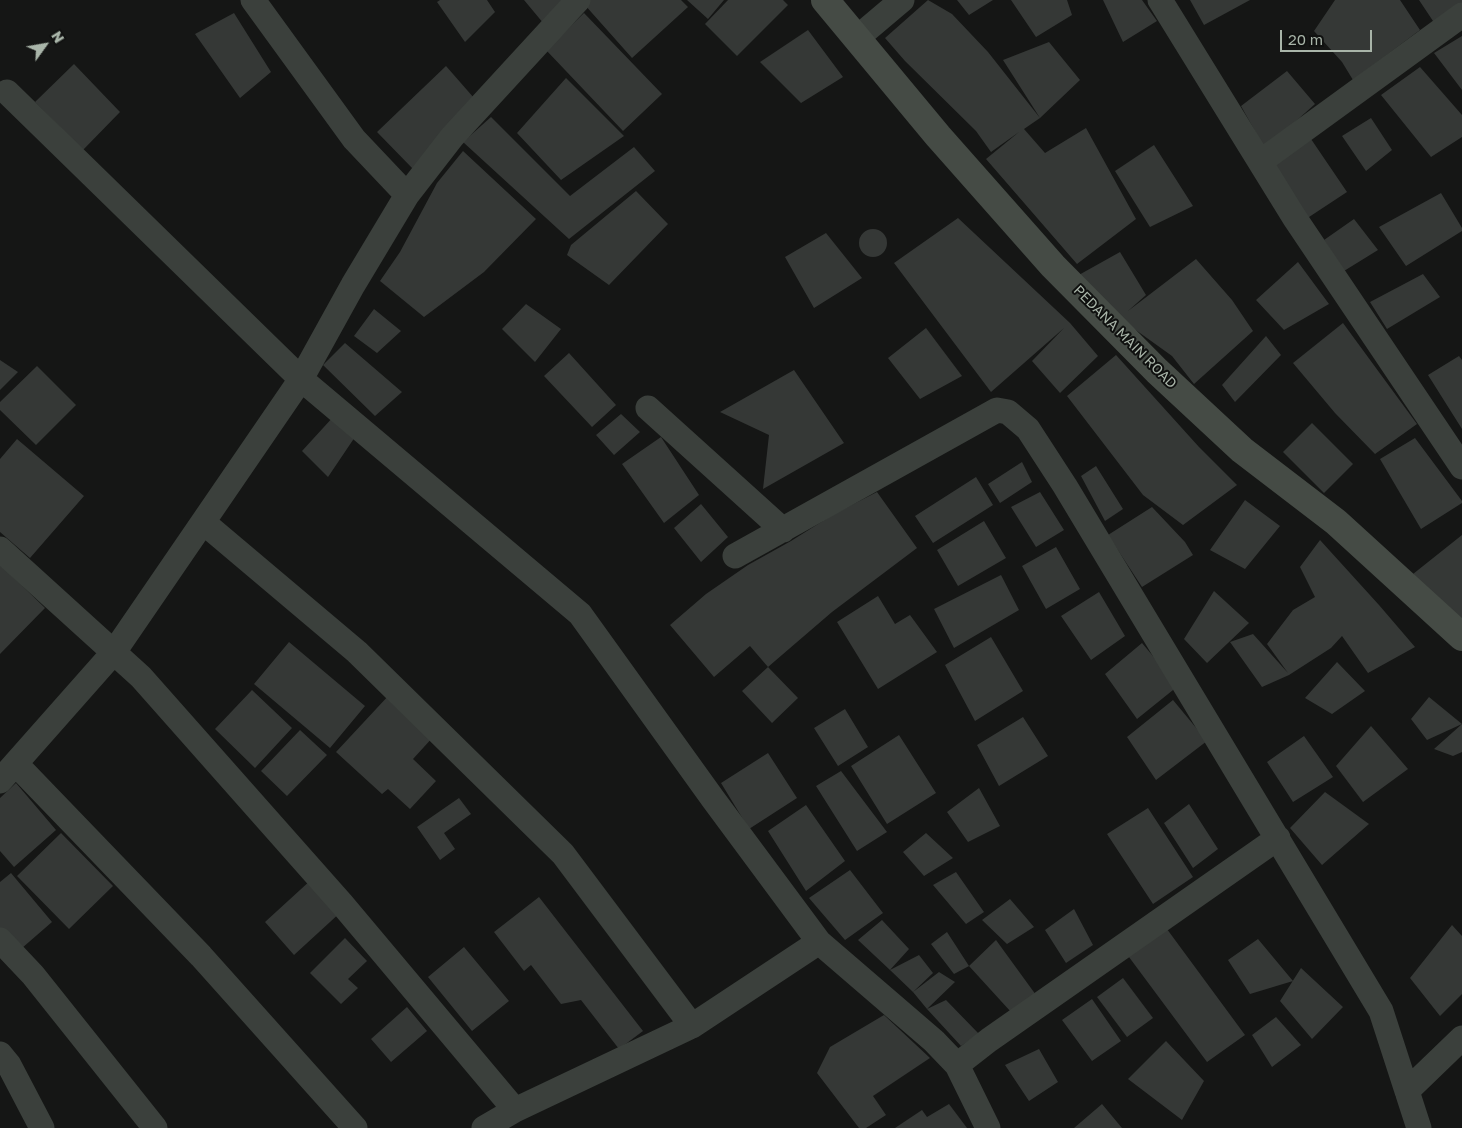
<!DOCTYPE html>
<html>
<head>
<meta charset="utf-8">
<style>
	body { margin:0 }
	#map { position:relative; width:1462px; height:1128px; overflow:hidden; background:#151615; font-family:"Golos Text",sans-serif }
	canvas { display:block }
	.north { position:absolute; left:20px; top:20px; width:50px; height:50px; -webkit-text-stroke:4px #101110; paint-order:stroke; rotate:58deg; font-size:14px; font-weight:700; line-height:20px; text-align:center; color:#a9b5a9 }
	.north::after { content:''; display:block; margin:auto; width:18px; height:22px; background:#a9b5a9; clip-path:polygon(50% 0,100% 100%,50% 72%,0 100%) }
	.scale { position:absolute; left:1280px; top:30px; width:92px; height:22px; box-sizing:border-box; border:2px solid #a9b5a9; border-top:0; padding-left:6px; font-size:15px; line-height:18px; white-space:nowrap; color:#a9b5a9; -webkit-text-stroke:4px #101110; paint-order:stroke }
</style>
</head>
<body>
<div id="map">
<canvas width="1462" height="1128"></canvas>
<div class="north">N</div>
<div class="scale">20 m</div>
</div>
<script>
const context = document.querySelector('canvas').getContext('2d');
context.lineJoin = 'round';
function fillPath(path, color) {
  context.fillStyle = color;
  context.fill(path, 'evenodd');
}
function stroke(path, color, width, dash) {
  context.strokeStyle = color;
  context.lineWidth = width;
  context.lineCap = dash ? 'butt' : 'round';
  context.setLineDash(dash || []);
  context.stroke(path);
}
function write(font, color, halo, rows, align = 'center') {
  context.font = font + ' "Golos Text",sans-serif';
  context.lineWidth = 4;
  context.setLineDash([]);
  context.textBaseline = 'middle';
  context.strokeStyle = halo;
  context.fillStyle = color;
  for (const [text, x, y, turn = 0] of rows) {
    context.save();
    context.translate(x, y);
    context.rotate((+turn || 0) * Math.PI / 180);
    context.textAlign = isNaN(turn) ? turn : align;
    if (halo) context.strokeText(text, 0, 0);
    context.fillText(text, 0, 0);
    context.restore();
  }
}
fillPath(new Path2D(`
	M 440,0 L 487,0 L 495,12 L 465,42 L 437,2 Z
	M 524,0 L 573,0 L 544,24 Z
	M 588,0 L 681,0 L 688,7 L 632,58 L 584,4 Z
	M 687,0 L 724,0 L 708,19 Z
	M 728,0 L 783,0 L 788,5 L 737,56 L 705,24 Z
	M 928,0 L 952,14 L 988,52 L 1040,118 L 1024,129 L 1045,153 L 1086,128 L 1136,219 L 1077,264 L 986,159 L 1019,132 L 991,152 L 976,131 L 905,61 L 885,38 Z
	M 957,0 L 993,0 L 969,15 Z
	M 1011,0 L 1067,0 L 1072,15 L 1036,37 Z
	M 1103,0 L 1142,0 L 1157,21 L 1123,42 Z
	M 1190,0 L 1250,0 L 1204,25 Z
	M 1335,0 L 1400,0 L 1420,30 L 1353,80 L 1342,62 L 1314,31 Z
	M 1419,0 L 1462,0 L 1462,5 L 1435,24 Z
	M 234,13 L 271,72 L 240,98 L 195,34 Z
	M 584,13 L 662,94 L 623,131 L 546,50 Z
	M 808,30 L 843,77 L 801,103 L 760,62 Z
	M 1462,36 L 1462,90 L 1434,53 Z
	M 1049,42 L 1080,80 L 1040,118 L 1003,60 Z
	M 74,64 L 120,112 L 83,150 L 35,102 Z
	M 446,66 L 474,98 L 413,169 L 377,132 Z
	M 1420,67 L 1462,115 L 1462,137 L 1431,157 L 1381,95 Z
	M 1287,71 L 1315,104 L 1265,149 L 1241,106 Z
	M 566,78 L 624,136 L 561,180 L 517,133 Z
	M 491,117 L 570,196 L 634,147 L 655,171 L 569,239 L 463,142 Z
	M 1371,118 L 1392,150 L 1366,171 L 1342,136 Z
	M 1311,139 L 1347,192 L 1306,219 L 1274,166 Z
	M 1154,145 L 1193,206 L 1150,227 L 1115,171 Z
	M 463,151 L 536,219 L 484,272 L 424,317 L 380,281 L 400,252 L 437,183 Z
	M 636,191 L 668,224 L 609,285 L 567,255 L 571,245 Z
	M 1441,193 L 1462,228 L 1462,231 L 1406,266 L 1379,227 Z
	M 958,218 L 1070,323 L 1098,356 L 1060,393 L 1032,361 L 1064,328 L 991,392 L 894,263 Z
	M 1354,219 L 1378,250 L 1344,271 L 1324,240 Z
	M859 243a14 14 0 1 1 28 0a14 14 0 1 1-28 0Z
	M 826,233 L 862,278 L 814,308 L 785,257 Z
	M 1120,252 L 1146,295 L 1128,311 L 1196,259 L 1232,300 L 1253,331 L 1194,384 L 1172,356 L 1119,318 L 1077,276 Z
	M 1298,262 L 1329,304 L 1284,330 L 1256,300 Z
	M 1423,274 L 1440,297 L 1387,329 L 1370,302 Z
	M 526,304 L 561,329 L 535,362 L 502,329 Z
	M 374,309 L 401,331 L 377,353 L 354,336 Z
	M 1343,323 L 1417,424 L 1375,454 L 1335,413 L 1293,363 Z
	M 926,328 L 962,376 L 920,399 L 888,358 Z
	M 1266,336 L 1281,355 L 1235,402 L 1222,385 Z
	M 345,343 L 402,392 L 375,416 L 323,365 Z
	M 569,353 L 616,405 L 592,427 L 544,376 Z
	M 1116,355 L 1199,447 L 1237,485 L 1183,525 L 1143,495 L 1067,396 Z
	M 1459,356 L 1462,360 L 1462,429 L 1428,375 Z
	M 0,360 L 18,372 L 0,390 Z
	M 37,366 L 76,405 L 36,445 L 0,410 L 0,402 Z
	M 794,370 L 844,443 L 763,489 L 769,435 L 720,412 Z
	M 621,414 L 640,432 L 614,455 L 596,435 Z
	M 334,416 L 357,434 L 328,477 L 302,451 Z
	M 1312,423 L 1353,464 L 1324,493 L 1283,452 Z
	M 661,437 L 699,495 L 664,523 L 622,464 Z
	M 1415,438 L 1462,501 L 1462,503 L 1421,529 L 1380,459 Z
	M 17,439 L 84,496 L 30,558 L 0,532 L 0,459 Z
	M 1022,462 L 1032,482 L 1000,503 L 988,484 Z
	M 1096,466 L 1123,509 L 1105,521 L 1081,476 Z
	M 976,477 L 993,505 L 933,543 L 915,516 Z
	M 877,492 L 917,548 L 832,612 L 768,667 L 750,646 L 714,677 L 670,625 L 706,594 L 748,565 L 791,541 L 834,514 Z
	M 1040,492 L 1064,530 L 1036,547 L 1011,507 Z
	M 1245,500 L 1280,526 L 1245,569 L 1210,550 Z
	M 701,504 L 728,537 L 701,562 L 674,528 Z
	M 1152,507 L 1185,542 L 1193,555 L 1142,587 L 1108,535 Z
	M 984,521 L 1006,558 L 958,586 L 937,550 Z
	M 1462,535 L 1462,624 L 1436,600 L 1413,574 Z
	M 1320,540 L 1379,605 L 1415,647 L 1368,673 L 1342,636 L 1331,648 L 1289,675 L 1262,687 L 1230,642 L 1253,634 L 1288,673 L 1267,644 L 1293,610 L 1315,597 L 1300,567 Z
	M 1056,547 L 1080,589 L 1046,609 L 1022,566 Z
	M 0,564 L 45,608 L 0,654 Z
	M 1001,575 L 1019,610 L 954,648 L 934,609 Z
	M 1214,591 L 1249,623 L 1207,663 L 1184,639 Z
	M 1099,592 L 1125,636 L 1091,660 L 1061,616 Z
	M 878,596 L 895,624 L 910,615 L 937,652 L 878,689 L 837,622 Z
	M 991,637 L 1023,691 L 975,721 L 945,665 Z
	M 289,642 L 365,706 L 330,748 L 254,684 Z
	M 1142,643 L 1178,686 L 1137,719 L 1105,674 Z
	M 1337,662 L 1365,691 L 1332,714 L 1305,698 Z
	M 768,667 L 798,698 L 772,723 L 742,691 Z
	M 252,690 L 292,728 L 255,768 L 215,729 Z
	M 390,694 L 434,736 L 413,759 L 436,781 L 410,809 L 388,789 L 382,794 L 336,752 Z
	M 1429,697 L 1462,724 L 1427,740 L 1411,719 Z
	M 1173,700 L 1207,741 L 1156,780 L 1127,737 Z
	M 845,709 L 868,747 L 838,766 L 814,728 Z
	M 1023,717 L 1048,756 L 999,786 L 977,745 Z
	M 1462,724 L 1462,752 L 1453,756 L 1434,749 Z
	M 1371,726 L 1408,769 L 1363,802 L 1336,766 Z
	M 300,730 L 327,755 L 287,796 L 261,771 Z
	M 899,735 L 936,793 L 887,824 L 851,766 Z
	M 1304,736 L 1333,777 L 1293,802 L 1267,762 Z
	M 768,753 L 797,798 L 749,829 L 721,783 Z
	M 841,771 L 887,832 L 857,851 L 816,786 Z
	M 16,783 L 56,830 L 14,867 L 0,851 L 0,798 Z
	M 979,788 L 1000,826 L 968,842 L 947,812 Z
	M 1325,792 L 1369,824 L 1322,865 L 1290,828 Z
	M 459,798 L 471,814 L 444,833 L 455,849 L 440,860 L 417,827 Z
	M 1189,804 L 1218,849 L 1193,868 L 1164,823 Z
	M 806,805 L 845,861 L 806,891 L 768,831 Z
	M 1148,808 L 1193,877 L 1153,904 L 1107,834 Z
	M 61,833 L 113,886 L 69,929 L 17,876 Z
	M 926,833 L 953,858 L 924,876 L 903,852 Z
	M 850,870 L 883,913 L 845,940 L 809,898 Z
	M 956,872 L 984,912 L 966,924 L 933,885 Z
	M 11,873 L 52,922 L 14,955 L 0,938 L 0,882 Z
	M 312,879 L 342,911 L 294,955 L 265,922 Z
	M 539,897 L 643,1031 L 619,1049 L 581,1000 L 561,1004 L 531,965 L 524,971 L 494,932 Z
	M 1010,899 L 1034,927 L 1007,944 L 982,920 Z
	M 1074,909 L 1093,945 L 1066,963 L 1045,930 Z
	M 882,920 L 909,949 L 890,970 L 858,940 Z
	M 1164,925 L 1245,1035 L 1207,1062 L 1126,953 Z
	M 1452,925 L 1462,936 L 1462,994 L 1440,1016 L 1410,978 Z
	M 947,932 L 969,966 L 996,940 L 1036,995 L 1011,1012 L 969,966 L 954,974 L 931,944 Z
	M 345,938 L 367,961 L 348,979 L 358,988 L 341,1004 L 310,973 Z
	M 1258,939 L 1293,981 L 1250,994 L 1228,960 Z
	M 464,947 L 509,1001 L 472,1031 L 428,977 Z
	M 919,955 L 933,973 L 913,992 L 890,970 Z
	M 1301,968 L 1343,1007 L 1312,1039 L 1280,1001 Z
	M 939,972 L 955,982 L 927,1009 L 946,1000 L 979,1034 L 961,1046 L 927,1009 L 913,992 Z
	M 1123,978 L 1153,1018 L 1127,1037 L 1097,997 Z
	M 1092,999 L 1121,1041 L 1092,1061 L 1062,1020 Z
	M 407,1007 L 427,1031 L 391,1062 L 371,1039 Z
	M 884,1015 L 930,1058 L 873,1096 L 886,1115 L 866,1128 L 859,1128 L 817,1073 L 830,1047 Z
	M 1276,1017 L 1301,1045 L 1272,1067 L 1252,1035 Z
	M 1166,1041 L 1204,1081 L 1182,1120 L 1128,1079 Z
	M 1039,1049 L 1058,1082 L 1029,1101 L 1005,1065 Z
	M 949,1104 L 967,1128 L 895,1128 L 922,1110 L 927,1117 Z
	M 1102,1104 L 1122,1128 L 1074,1128 Z`), '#353836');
stroke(new Path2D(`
	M 253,0 L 354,139 L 407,195 L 452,137 L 578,0
	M 1160,0 L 1294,217 L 1462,467
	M 857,38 L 902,0
	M 7,92 L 301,379 L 580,614 L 713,799 L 819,942 L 692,1026 L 515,1110 L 484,1128
	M 1260,162 L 1462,15
	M 648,408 L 783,530
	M 203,522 L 357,652 L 563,854 L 692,1026
	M 0,549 L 141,677 L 342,904 L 515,1110
	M 735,556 L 997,410 L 1008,412 L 1028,429 L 1065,486 L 1381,1011 L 1419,1128
	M 16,764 L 201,956 L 355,1128
	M 0,781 L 114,652 L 301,379 L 353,285 L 407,195
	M 0,940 L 33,975 L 155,1128
	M 819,942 L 934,1041 L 957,1065 L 989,1040 L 1278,838
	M 0,1054 L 9,1065 L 42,1128
	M 957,1065 L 988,1128
	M 1407,1091 L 1462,1038`), '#3b403c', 25);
stroke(new Path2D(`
	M 825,0 L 938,136 L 1053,266 L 1157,371 L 1242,450 L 1336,522 L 1462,637`), '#454b45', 28);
write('14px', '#a9b5a9', '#101110', [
	["PEDANA MAIN ROAD",1125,337,45]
]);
</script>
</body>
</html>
